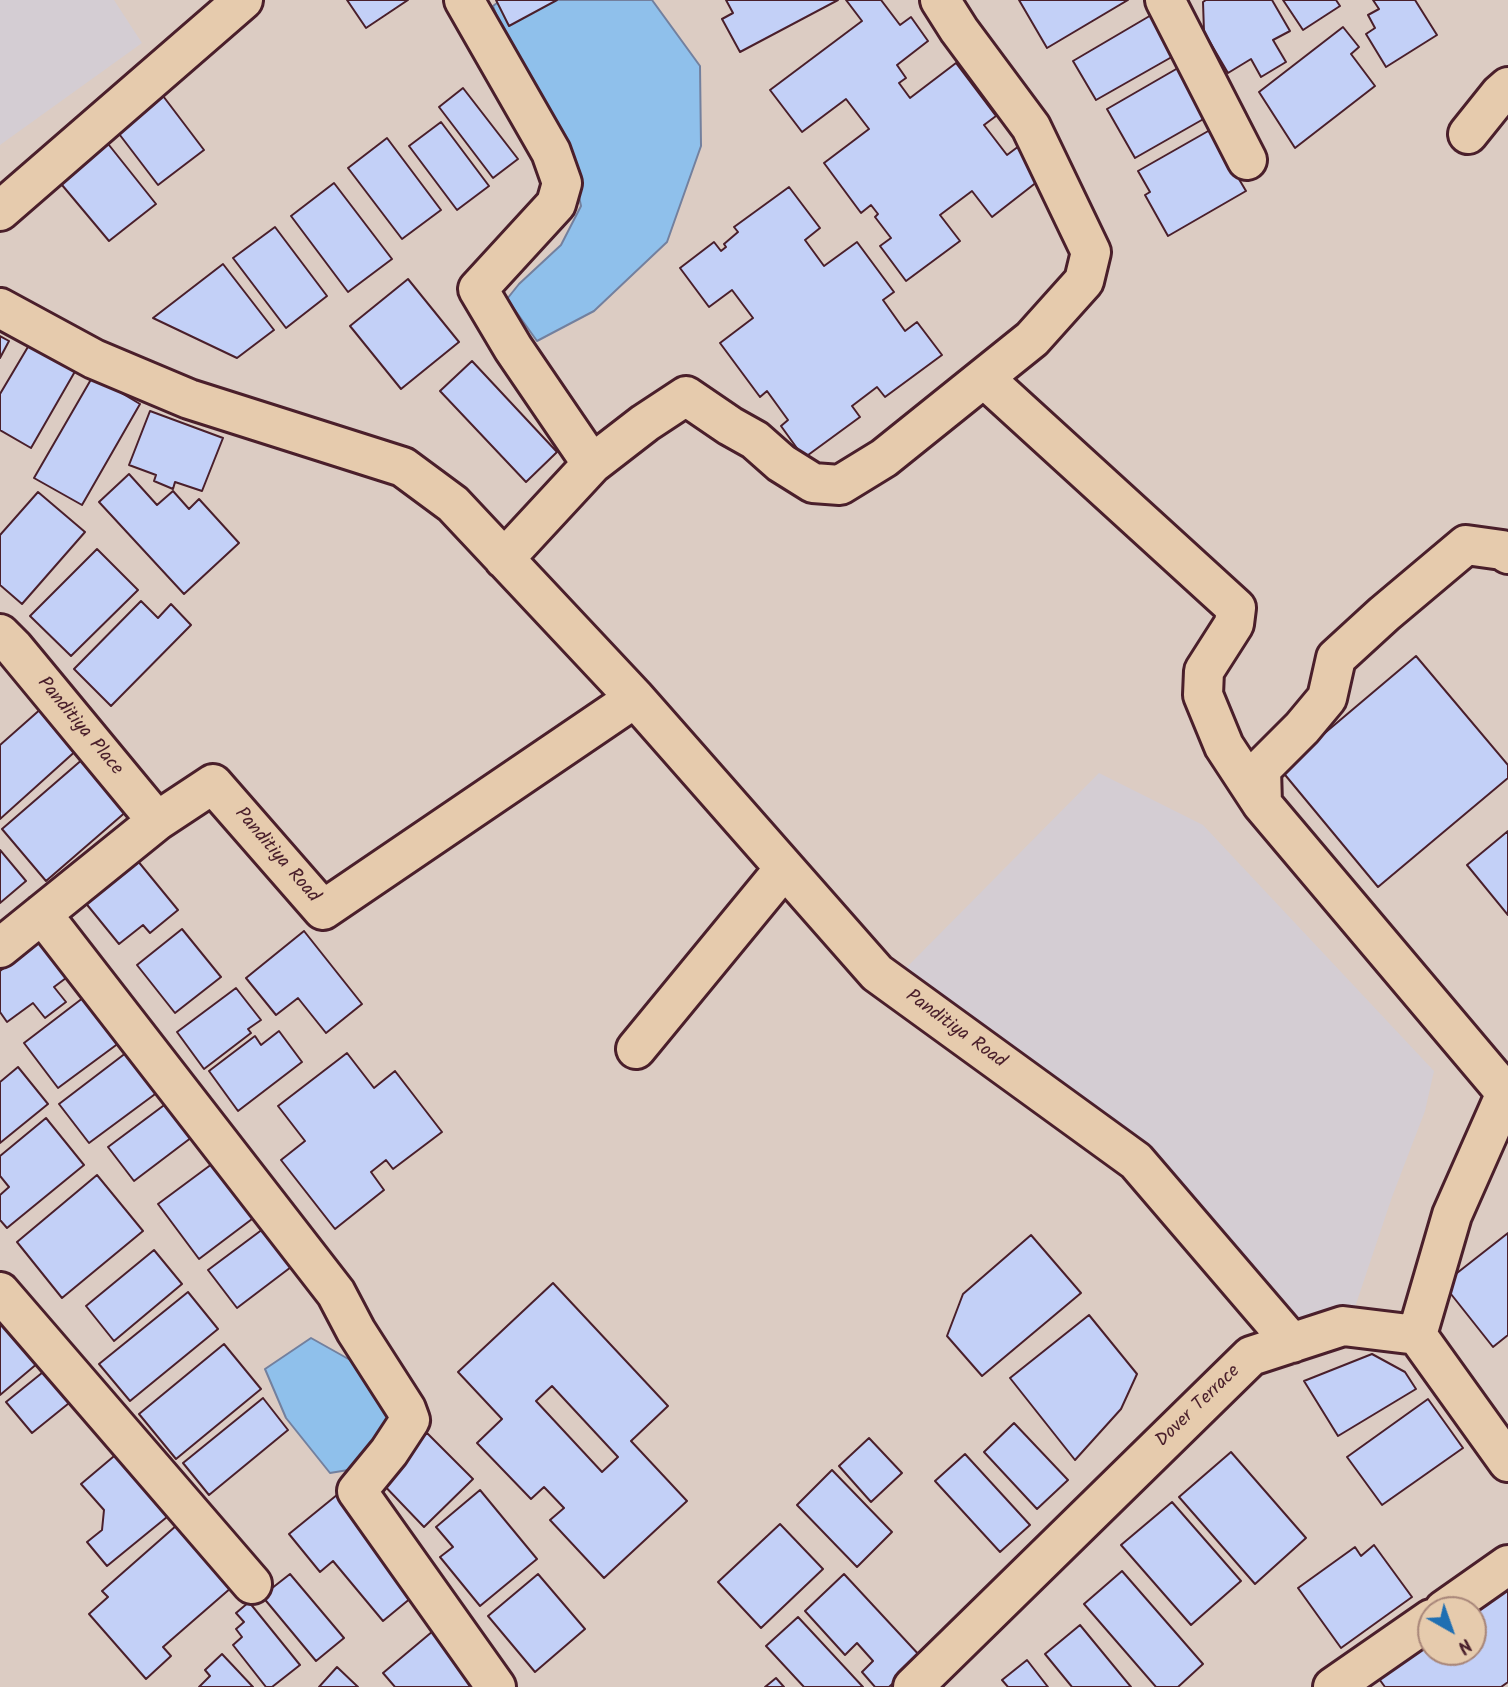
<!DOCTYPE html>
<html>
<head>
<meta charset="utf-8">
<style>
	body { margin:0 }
	#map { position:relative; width:1508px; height:1687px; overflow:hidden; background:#dcccc3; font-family:Kalam,sans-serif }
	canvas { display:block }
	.north { position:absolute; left:1417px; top:1596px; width:70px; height:70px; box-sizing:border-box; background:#e6cbad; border:2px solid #a88679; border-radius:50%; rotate:140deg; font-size:19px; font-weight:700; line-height:28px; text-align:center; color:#4a1f2b }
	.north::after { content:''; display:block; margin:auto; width:24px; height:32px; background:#1f6fb2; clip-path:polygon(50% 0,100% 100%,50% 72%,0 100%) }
</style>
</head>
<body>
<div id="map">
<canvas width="1508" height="1687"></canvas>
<div class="north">N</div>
</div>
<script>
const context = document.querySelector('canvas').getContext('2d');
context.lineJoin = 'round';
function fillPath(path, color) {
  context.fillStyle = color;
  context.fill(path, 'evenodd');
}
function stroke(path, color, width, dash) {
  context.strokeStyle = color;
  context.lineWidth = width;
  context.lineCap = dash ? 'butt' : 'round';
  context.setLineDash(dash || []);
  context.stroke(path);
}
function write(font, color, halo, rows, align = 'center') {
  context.font = font + ' Kalam,sans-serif';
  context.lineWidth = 5;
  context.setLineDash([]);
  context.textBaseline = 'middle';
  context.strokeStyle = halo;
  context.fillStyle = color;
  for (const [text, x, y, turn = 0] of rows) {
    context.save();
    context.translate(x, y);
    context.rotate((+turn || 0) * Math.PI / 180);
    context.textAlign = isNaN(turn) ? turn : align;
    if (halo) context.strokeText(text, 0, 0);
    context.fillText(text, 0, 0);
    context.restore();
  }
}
fillPath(new Path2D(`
	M 0,0 L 114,0 L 142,43 L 0,145 Z
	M 1099,773 L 1203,825 L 1434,1071 L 1425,1111 L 1392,1197 L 1355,1307 L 1306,1329 L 902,972 Z`), '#d4cdd3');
const water = new Path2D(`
	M 501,0 L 652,0 L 700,66 L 701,146 L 667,242 L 594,311 L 537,341 L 507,299 L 519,284 L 561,245 L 581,206 L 567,142 L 512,57 L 493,6 Z
	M 311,1338 L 352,1361 L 387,1394 L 400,1427 L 372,1466 L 330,1473 L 286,1418 L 265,1369 Z`);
fillPath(water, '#8fc0eb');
stroke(water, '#73809e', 2);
const building = new Path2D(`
	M 347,0 L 408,0 L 366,28 Z
	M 496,0 L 557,0 L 509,26 Z
	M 726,0 L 838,0 L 740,52 L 722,19 L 733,13 Z
	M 846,0 L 881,0 L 900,25 L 911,17 L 928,41 L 897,65 L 906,78 L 899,83 L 910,98 L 956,63 L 996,116 L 984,125 L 1007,155 L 1019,146 L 1042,178 L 992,217 L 972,191 L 940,215 L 960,241 L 906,281 L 880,246 L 891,238 L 875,217 L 878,214 L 871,205 L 861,213 L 824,163 L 869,129 L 846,99 L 802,132 L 770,90 L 862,21 Z
	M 1019,0 L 1128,0 L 1047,48 Z
	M 1206,0 L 1272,0 L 1290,31 L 1273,40 L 1286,62 L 1261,77 L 1251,59 L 1228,73 L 1204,32 L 1203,2 Z
	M 1283,0 L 1336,0 L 1340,6 L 1303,30 Z
	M 1373,0 L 1415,0 L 1437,35 L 1386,67 L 1366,34 L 1375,28 L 1368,15 L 1379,9 Z
	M 1153,14 L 1177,54 L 1096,100 L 1073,61 Z
	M 1343,27 L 1359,47 L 1351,54 L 1375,86 L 1295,148 L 1259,92 Z
	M 1178,68 L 1207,117 L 1135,158 L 1107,109 Z
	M 157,88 L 204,150 L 158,185 L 110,122 Z
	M 463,88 L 518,159 L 493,178 L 439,107 Z
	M 441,122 L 489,186 L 457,210 L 409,146 Z
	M 1210,130 L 1246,191 L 1168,236 L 1145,195 L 1150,192 L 1138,171 Z
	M 387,138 L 441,210 L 402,239 L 348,168 Z
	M 105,140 L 156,204 L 109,241 L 57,179 Z
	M 334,183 L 392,259 L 348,292 L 291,216 Z
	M 789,187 L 820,228 L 805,240 L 824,266 L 857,242 L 894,292 L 883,300 L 905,331 L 917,322 L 942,355 L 885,397 L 877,387 L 852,406 L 860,417 L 804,458 L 781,426 L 788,420 L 767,391 L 760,397 L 720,343 L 753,318 L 732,290 L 709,307 L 680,268 L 714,242 L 721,251 L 726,247 L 724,244 L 738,232 L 734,227 Z
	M 275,227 L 327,296 L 286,328 L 233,258 Z
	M 223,264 L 274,330 L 237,358 L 153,318 Z
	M 408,279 L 459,342 L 401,389 L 350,326 Z
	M 35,335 L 81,361 L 31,448 L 0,430 L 0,394 Z
	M 0,336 L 9,341 L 0,358 Z
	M 472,361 L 557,452 L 526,482 L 440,391 Z
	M 93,376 L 140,404 L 82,505 L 34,478 Z
	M 150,411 L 223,438 L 202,491 L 175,482 L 173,489 L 154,481 L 156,475 L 129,465 Z
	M 129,474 L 157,505 L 173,491 L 189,509 L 199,499 L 239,543 L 184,594 L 99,502 Z
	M 38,492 L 85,532 L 22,604 L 0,585 L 0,535 Z
	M 97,549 L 138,590 L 71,656 L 30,616 Z
	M 141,601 L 158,618 L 171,604 L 191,625 L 111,706 L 74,669 Z
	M 1416,656 L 1508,765 L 1508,778 L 1378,887 L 1281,770 Z
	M 43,707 L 79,748 L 0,819 L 0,745 Z
	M 84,758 L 128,810 L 46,881 L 2,829 Z
	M 1508,831 L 1508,915 L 1467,865 Z
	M 0,850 L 26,881 L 0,903 Z
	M 137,860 L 178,910 L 150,933 L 143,925 L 119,944 L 84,901 Z
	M 182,929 L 221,977 L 175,1013 L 137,965 Z
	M 304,931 L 362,1004 L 326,1033 L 298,998 L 276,1015 L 246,978 Z
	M 47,936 L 74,972 L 54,987 L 66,1002 L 45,1018 L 33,1003 L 7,1022 L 0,1012 L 0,971 Z
	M 236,988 L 261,1020 L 248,1029 L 251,1033 L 204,1069 L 177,1032 Z
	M 92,991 L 127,1037 L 58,1088 L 24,1043 Z
	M 279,1031 L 302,1062 L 238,1111 L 209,1071 L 255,1036 L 261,1045 Z
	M 135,1046 L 166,1086 L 89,1143 L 59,1104 Z
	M 347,1053 L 374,1088 L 395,1071 L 442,1132 L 393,1169 L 386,1160 L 371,1172 L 384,1190 L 335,1229 L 281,1160 L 305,1141 L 278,1106 Z
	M 18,1067 L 48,1104 L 0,1143 L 0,1082 Z
	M 175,1097 L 200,1131 L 134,1181 L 108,1147 Z
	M 46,1118 L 84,1165 L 7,1228 L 0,1220 L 0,1195 L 9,1187 L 0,1176 L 0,1156 Z
	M 220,1158 L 260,1213 L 199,1259 L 158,1204 Z
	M 97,1175 L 143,1231 L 62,1298 L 17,1242 Z
	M 267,1226 L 295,1264 L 237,1308 L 208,1270 Z
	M 1508,1233 L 1508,1335 L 1493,1347 L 1443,1284 Z
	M 1031,1235 L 1081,1293 L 982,1376 L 947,1336 L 963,1294 Z
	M 154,1250 L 182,1284 L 114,1341 L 86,1306 Z
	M 553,1283 L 668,1406 L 631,1441 L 687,1501 L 604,1578 L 550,1520 L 564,1508 L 544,1487 L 531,1499 L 477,1443 L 502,1419 L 458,1372 ZM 552,1386 L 618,1457 L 602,1472 L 536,1401 Z
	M 188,1292 L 218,1329 L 130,1401 L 99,1364 Z
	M 0,1303 L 45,1357 L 0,1395 Z
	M 1089,1315 L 1137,1374 L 1121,1409 L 1075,1460 L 1010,1378 Z
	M 224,1344 L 261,1389 L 176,1459 L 139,1414 Z
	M 1372,1354 L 1405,1372 L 1416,1389 L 1338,1436 L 1304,1381 Z
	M 53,1364 L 79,1395 L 32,1433 L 6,1402 Z
	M 263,1398 L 288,1430 L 209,1495 L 183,1463 Z
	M 1428,1399 L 1463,1448 L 1382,1505 L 1347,1457 Z
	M 1014,1423 L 1068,1480 L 1037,1509 L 984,1452 Z
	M 427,1433 L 473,1479 L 424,1527 L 378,1479 Z
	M 869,1438 L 902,1473 L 871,1502 L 839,1466 Z
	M 126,1446 L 178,1508 L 107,1566 L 87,1542 L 102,1530 L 104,1510 L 81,1484 Z
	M 1231,1452 L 1306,1538 L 1255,1584 L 1179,1497 Z
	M 965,1454 L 1030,1525 L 1000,1552 L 935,1481 Z
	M 832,1470 L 892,1532 L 857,1567 L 797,1505 Z
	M 343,1490 L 423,1588 L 383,1621 L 333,1561 L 320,1572 L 289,1534 Z
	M 480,1490 L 537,1559 L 480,1606 L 440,1557 L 453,1547 L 436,1527 Z
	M 1172,1502 L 1241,1581 L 1191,1625 L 1121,1545 Z
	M 780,1524 L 823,1569 L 761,1628 L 718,1582 Z
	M 177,1525 L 232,1587 L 163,1647 L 171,1656 L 146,1679 L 89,1614 L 108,1597 L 102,1591 Z
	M 1374,1545 L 1412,1597 L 1341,1648 L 1298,1588 L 1355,1547 L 1361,1556 Z
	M 1122,1571 L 1203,1664 L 1178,1687 L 1156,1687 L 1084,1604 Z
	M 1508,1573 L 1508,1682 L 1501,1687 L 1385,1687 L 1374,1672 L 1431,1629 L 1431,1652 L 1473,1652 L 1473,1610 Z
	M 290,1574 L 344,1638 L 316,1661 L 262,1596 Z
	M 538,1574 L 585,1629 L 535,1672 L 488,1616 Z
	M 844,1574 L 921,1657 L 889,1687 L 875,1687 L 862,1672 L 873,1661 L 857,1643 L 845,1655 L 805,1611 Z
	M 249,1602 L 300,1665 L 272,1687 L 266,1687 L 233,1645 L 242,1637 L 236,1629 L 244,1622 L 236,1613 Z
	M 798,1617 L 863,1687 L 804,1687 L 766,1646 Z
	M 1080,1625 L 1131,1687 L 1072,1687 L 1045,1654 Z
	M 433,1631 L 480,1687 L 395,1687 L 383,1673 Z
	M 222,1654 L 253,1687 L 199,1687 L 210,1676 L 205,1670 Z
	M 1027,1660 L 1048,1687 L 1008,1687 L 1002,1680 Z
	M 337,1667 L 358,1687 L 319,1687 Z
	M 776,1678 L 784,1687 L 765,1687 Z`);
fillPath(building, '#c3d0f7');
stroke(building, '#4a1f2b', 2);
const minor = new Path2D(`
	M 464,0 L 551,152 L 562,183 L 556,204 L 478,289 L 513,348 L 592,464
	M 1165,0 L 1247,160
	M 1468,134 L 1500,94 L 1508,87
	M 0,211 L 243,0
	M 0,308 L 94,359 L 189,399 L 403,467 L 453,504 L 635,698 L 877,973 L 1136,1161 L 1292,1343
	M 984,378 L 1236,608 L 1234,624 L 1204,671 L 1203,695 L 1224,746 L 1262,804
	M 504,559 L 592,464 L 645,423 L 686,396 L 730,426 L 755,440 L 781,463 L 813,483 L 840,485 L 884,458 L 1032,339 L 1084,281 L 1091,252 L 1031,127 L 959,30 L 940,0
	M 0,634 L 14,648 L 157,821
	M 42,914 L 336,1293 L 356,1331 L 406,1409 L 410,1420 L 389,1452 L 357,1491 L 496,1687
	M 0,948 L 157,821 L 213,784 L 323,910 L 635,698
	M 636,1049 L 784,869
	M 1506,1093 L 1262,804 L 1261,769 L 1302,728 L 1327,698 L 1336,658 L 1384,614 L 1466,545 L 1502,550 L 1508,554
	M 0,1292 L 252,1584
	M 1417,1335 L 1452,1215 L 1506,1093
	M 1444,1610 L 1508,1565
	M 913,1687 L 1251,1356 L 1343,1326 L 1417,1335 L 1508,1462
	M 1333,1687 L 1431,1619`);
stroke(minor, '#4a1f2b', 44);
stroke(minor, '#e6cbad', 38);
write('19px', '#4a1f2b', '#e6cbad', [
	["Panditiya Place",79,727,50],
	["Panditiya Road",276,856,49],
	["Panditiya Road",955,1030,36],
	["Dover Terrace",1199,1407,-44]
]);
</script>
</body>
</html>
